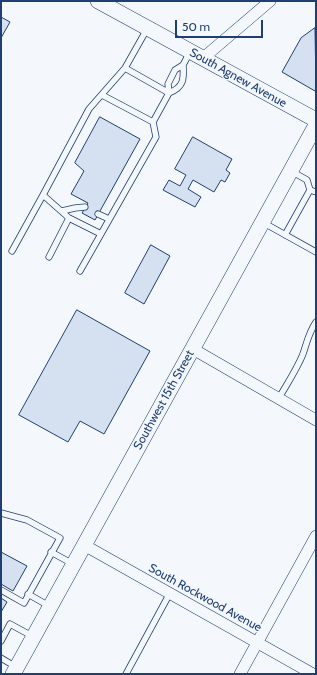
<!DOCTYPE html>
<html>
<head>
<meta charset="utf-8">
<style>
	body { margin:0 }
	#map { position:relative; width:317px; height:675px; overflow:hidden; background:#f4f7fb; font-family:Cabin,sans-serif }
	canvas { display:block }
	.frame { position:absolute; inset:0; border:2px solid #1d3f73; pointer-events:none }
	.scale { position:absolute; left:175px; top:20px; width:88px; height:18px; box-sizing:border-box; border:2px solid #1d3f73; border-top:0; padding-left:5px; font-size:12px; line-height:14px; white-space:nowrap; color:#1d3f73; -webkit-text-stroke:3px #f4f7fb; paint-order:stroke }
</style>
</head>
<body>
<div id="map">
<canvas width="317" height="675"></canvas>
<div class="frame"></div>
<div class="scale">50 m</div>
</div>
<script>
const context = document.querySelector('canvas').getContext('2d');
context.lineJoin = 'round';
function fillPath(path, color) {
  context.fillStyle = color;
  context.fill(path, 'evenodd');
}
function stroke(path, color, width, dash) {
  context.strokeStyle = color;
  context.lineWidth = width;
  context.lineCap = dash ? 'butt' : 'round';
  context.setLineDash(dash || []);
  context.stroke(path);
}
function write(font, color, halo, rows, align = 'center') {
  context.font = font + ' Cabin,sans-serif';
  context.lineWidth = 3;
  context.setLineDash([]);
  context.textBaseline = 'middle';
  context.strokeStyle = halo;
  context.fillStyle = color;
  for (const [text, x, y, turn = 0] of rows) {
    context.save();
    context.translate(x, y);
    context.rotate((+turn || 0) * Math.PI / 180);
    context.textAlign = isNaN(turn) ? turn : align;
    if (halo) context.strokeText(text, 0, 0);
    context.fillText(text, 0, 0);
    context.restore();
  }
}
const building = new Path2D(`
	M 1,17 L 10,22 L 1,38 Z
	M 315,28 L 316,89 L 315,91 L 282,72 L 301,38 Z
	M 100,117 L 140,139 L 95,220 L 82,213 L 88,203 L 71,194 L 84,171 L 75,163 Z
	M 193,137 L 232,159 L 226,170 L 230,173 L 225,182 L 221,180 L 214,192 L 193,180 L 188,189 L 201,197 L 195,207 L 163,190 L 169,180 L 180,186 L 186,175 L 175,169 Z
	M 151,245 L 170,256 L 144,304 L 125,293 Z
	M 77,310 L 150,351 L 104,434 L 80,421 L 68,442 L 19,415 Z
	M 1,552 L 27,566 L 13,591 L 1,584 Z
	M 1,598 L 7,602 L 1,612 Z`);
fillPath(building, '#d5e0f0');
stroke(building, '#1d3f73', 1);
const service = new Path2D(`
	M 147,29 L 125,68 L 169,93
	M 169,93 L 168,84 L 175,70 L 183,65 L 190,52
	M 102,95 L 153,122
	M 291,171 L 307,180 L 310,190 L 316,192
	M 62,211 L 75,208 L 85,207
	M 98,214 L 109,219
	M 69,218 L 43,195 L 89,109 L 125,68
	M 264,223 L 316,252
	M 285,235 L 310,190
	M 12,251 L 43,195
	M 49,257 L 69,218 L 101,234
	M 80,271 L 156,137 L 153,122 L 169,93 C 184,87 184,79 183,65
	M 279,398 C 287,384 297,369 303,354 C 307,342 309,332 316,322
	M 1,513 L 27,520 L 60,538 L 24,603 L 1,590
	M 51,552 L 73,564
	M 28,594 L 49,606
	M 1,641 L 10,624 L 32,636
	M 1,658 L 16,667
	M 126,674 L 170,593`);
const minor = new Path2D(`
	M 202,59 L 270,1
	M 193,349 L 316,420
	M 84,545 L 313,674
	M 240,674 L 316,536`);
const secondary = new Path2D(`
	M 98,1 L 316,120
	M 13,674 L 316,125`);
stroke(service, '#1d3f73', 7);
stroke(minor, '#1d3f73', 12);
stroke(secondary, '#1d3f73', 16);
stroke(service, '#f4f7fb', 5.5);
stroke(minor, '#f4f7fb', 11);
stroke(secondary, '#f4f7fb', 15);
write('12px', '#1d3f73', '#f4f7fb', [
	["South Agnew Avenue",238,78,29],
	["Southwest 15th Street",164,400,-61],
	["South Rockwood Avenue",205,598,29]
]);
</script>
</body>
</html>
